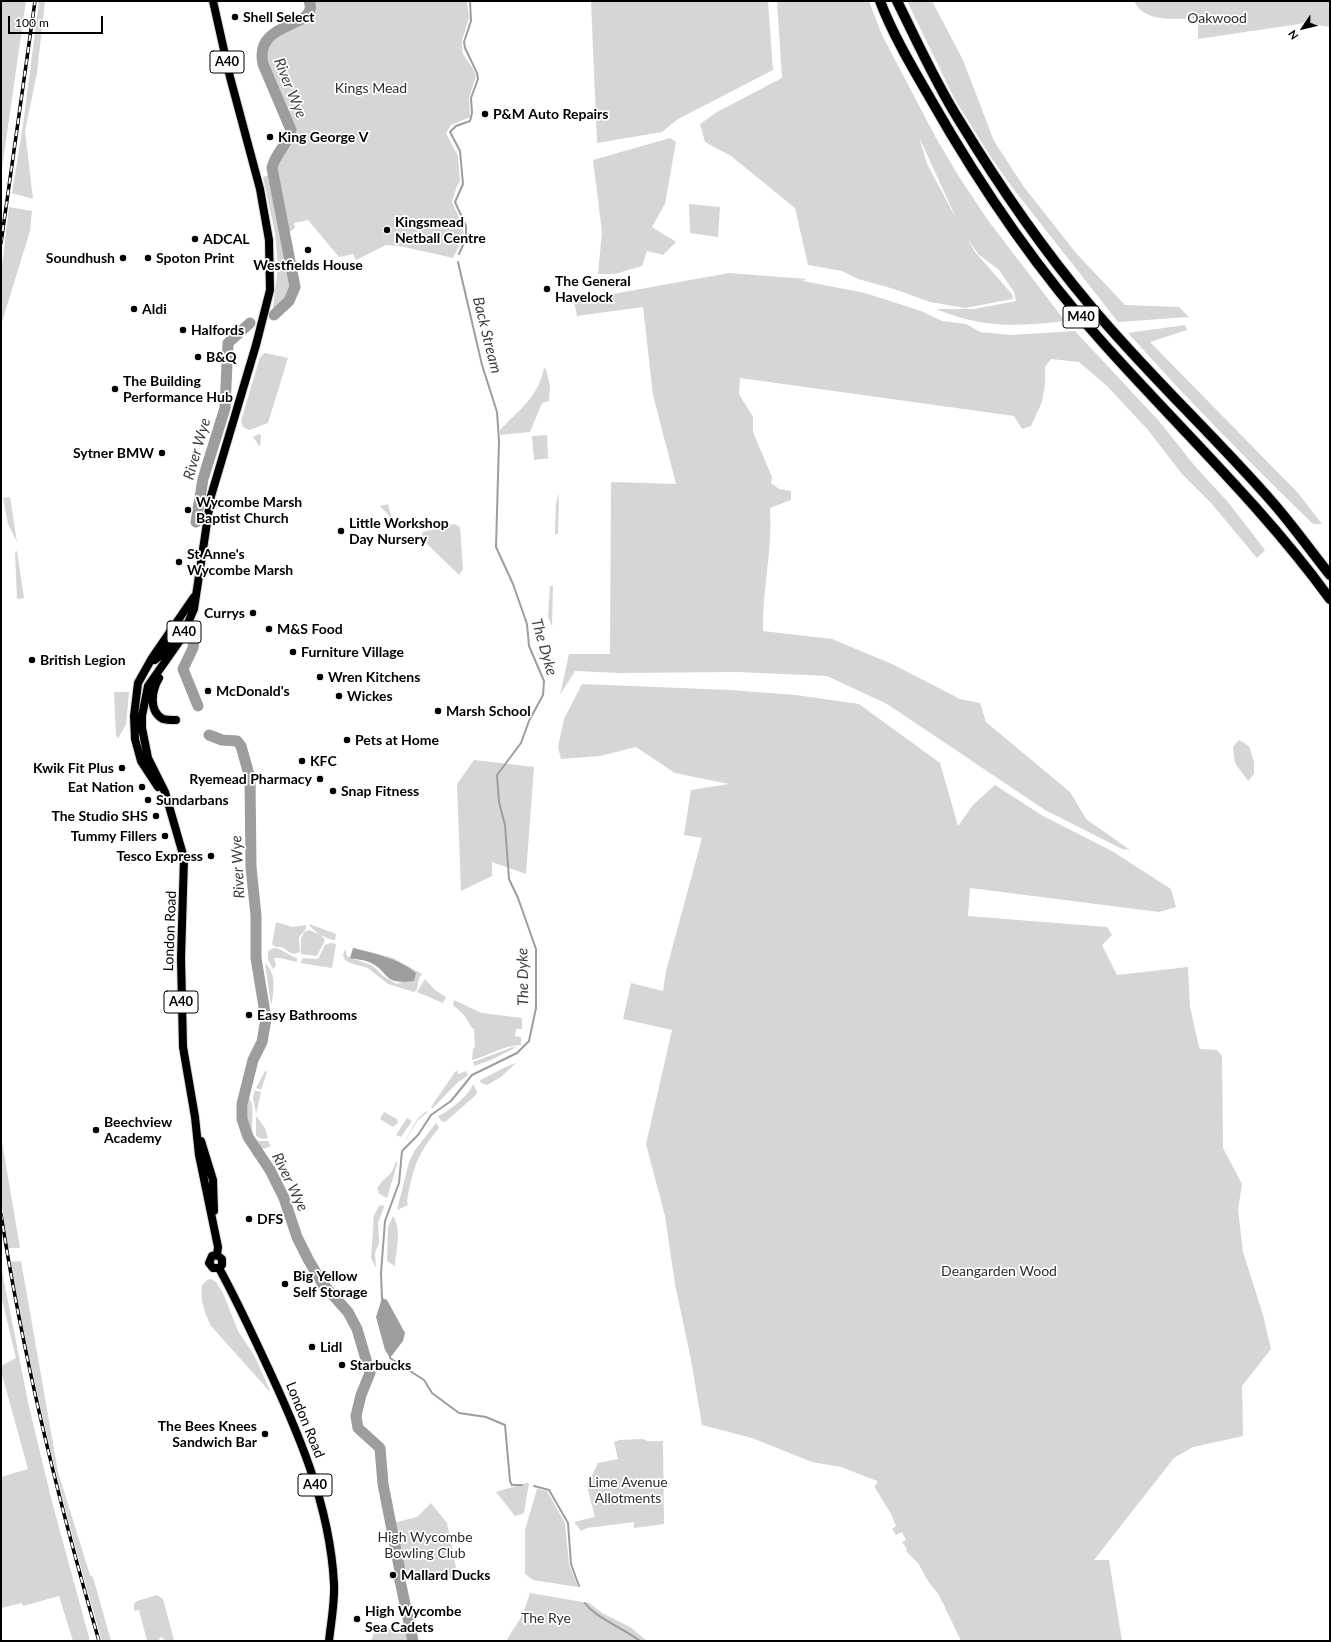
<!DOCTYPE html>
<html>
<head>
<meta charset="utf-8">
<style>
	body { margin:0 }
	#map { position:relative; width:1331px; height:1642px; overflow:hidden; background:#fff; font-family:Lato,sans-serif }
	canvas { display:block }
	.frame { position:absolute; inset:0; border:2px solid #000; pointer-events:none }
	.north { position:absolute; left:1283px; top:8px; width:40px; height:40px; -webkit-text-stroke:3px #fff; paint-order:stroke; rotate:235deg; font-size:11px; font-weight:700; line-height:16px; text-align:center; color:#000 }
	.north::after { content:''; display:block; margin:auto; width:14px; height:18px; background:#000; clip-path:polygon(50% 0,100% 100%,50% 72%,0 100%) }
	.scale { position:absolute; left:8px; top:16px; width:95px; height:18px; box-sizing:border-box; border:2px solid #000; border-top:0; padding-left:5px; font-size:12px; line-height:14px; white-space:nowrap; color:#000; -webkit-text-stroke:3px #fff; paint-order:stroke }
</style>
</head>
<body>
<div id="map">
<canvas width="1331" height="1642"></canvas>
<div class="frame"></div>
<div class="north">N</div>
<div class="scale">100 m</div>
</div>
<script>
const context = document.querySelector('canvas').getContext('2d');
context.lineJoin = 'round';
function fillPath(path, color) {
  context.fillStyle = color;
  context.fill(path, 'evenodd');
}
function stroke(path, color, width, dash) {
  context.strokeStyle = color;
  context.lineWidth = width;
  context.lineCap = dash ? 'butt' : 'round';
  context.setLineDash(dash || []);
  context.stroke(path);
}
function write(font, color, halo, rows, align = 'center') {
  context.font = font + ' Lato,sans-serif';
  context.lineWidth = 3.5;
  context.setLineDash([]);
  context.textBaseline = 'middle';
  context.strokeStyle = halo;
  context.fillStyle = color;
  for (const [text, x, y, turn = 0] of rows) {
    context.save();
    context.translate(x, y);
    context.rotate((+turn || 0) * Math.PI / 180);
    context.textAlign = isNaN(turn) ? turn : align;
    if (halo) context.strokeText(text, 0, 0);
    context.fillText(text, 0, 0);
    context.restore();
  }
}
fillPath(new Path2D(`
	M 1,1 L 26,1 L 1,175 Z
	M 39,1 L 45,1 L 37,73 L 25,131 L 33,199 L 12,193 L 23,125 Z
	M 311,1 L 467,1 L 469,18 L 462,40 L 462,47 L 463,54 L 473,69 L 476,76 L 469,98 L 470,117 L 451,125 L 446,133 L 458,156 L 460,181 L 457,186 L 452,202 L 462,224 L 464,235 L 453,258 L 400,246 L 386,245 L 356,260 L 353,254 L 339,257 L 308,220 L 294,223 L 295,228 L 288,233 L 274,165 C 279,154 292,146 293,134 C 295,109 257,70 264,51 C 275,22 313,33 311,1 Z
	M 591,1 L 768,1 L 773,70 L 678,119 L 662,132 L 597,143 Z
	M 777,1 L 869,1 L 882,35 L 936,138 L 958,175 L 987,219 L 1065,321 C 1016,327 982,328 936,309 L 974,309 L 1016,301 L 1014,292 L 999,270 L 978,254 L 967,237 L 975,252 L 1012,294 L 1013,299 L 965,308 L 930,302 L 894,289 L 858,279 L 842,271 L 808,265 L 795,208 L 731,156 L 705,142 L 700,124 L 717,112 L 782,78 ZM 919,137 L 957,220 L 927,164 Z
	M 907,1 L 932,1 L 963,60 L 994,141 L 1024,187 L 1076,253 L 1125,305 L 1179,307 L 1189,317 L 1118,322 L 1015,191 L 992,159 L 954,98 Z
	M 1134,1 L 1330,1 L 1330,27 L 1306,23 L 1198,39 L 1198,19 C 1177,18 1145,24 1134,1 Z
	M 670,138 L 676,142 L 665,204 L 652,227 L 676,242 L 663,255 L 647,251 L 642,266 L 615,274 L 598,274 L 602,232 L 593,160 Z
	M 271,174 L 293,291 L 281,312 L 272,315 L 278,267 L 275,233 L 263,177 Z
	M 689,204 L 720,207 L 718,237 L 690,233 Z
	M 9,207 L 32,211 L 30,231 L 1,325 L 1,275 Z
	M 729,273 L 806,279 L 803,281 L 865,293 L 921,311 L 942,321 L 966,324 L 980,332 L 1011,335 L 1075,331 L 1159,421 L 1194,465 L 1228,502 L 1265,550 L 1257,558 L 1211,503 L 1182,474 L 1148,430 L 1107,386 L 1079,362 L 1051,359 L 1045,367 L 1045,384 L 1042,402 L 1031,426 L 1022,429 L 1014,416 L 740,378 L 739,394 L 753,417 L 753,432 L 772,477 L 771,483 L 779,489 L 791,491 L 791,500 L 770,508 C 773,549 762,590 763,631 L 832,639 L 892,664 L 960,699 L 980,703 L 986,722 L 1070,792 L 1086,819 L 1130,850 L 1122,849 L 1045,810 L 887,704 L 827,676 L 737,672 L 620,673 L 575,671 L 560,695 L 569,654 L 610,654 L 611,482 L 676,484 L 653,395 L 643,307 L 577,316 L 574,301 Z
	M 1185,325 L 1187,330 L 1150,342 L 1298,493 L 1322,524 L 1313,524 C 1249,462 1187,399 1128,333 Z
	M 265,353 L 288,358 L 268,423 L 249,430 L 243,427 L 241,421 L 260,357 Z
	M 544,368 L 546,369 L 550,386 L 549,401 L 542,403 L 530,432 L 500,435 L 500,430 C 518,411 539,396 544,368 Z
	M 259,434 L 261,436 L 260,447 L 253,437 Z
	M 548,435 L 547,436 L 548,457 L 550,458 L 534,460 L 532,436 Z
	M 559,493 L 558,534 L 555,534 L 556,503 Z
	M 10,497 L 17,542 L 8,524 L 3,498 Z
	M 388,504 L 392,519 L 380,506 Z
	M 454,524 L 460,527 L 463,569 L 459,575 L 421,538 L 423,532 Z
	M 17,551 L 24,598 L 17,599 L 15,552 Z
	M 550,586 L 553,586 L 552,626 L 548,617 Z
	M 582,684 L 730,690 L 796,695 L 859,704 L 940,763 L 958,826 L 973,805 L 995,785 L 1043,816 L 1112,851 L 1171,889 L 1176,907 L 1159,912 L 970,888 L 968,916 L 1107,927 L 1112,935 L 1102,945 L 1117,975 L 1188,967 L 1190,1007 L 1199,1047 L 1200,1049 L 1217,1050 L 1222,1056 L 1223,1148 L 1242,1184 L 1238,1210 L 1243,1252 L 1263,1315 L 1271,1349 L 1242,1386 L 1243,1436 L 1193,1447 L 1174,1458 L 1094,1560 L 1109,1560 L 1122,1641 L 961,1641 L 939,1595 L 928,1581 L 918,1563 L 906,1551 L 907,1549 L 902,1542 L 906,1540 L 902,1532 L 896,1535 L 892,1529 L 896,1526 L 891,1514 L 874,1486 L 877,1484 L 877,1481 L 841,1467 L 812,1462 L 752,1438 L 702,1425 L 691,1360 L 675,1284 L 665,1216 L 646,1144 L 672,1030 L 623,1019 L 631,983 L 663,991 L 666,971 L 702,838 L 684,835 L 691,790 L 729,784 L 675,773 L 636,747 L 600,756 L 561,759 L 558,747 L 564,719 Z
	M 114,692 L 129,692 L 126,725 L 118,738 L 116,736 Z
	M 1239,740 L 1249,746 L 1254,762 L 1254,774 L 1248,781 L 1235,763 L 1233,747 Z
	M 474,760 L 534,767 L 526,874 L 492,862 L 492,876 L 461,891 L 457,784 Z
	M 276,922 L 293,927 L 306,925 L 306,929 L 299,937 L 300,952 L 294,954 C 287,952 283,945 276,947 L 272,944 Z
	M 309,924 L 336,934 L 335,940 C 328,940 312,931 309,924 Z
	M 309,930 L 321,935 L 325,940 L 317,956 L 301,954 L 301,939 L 304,932 Z
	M 331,943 L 336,944 L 332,968 L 300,963 L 303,958 L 318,959 L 325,945 Z
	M 348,946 L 393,958 L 422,974 L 419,978 L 417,989 L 414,992 L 388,984 L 368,968 L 350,963 L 345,960 L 343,955 L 345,949 L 347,956 L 373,966 L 383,976 L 397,984 L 415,977 L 403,965 Z
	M 274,948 C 283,949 287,955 297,958 L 297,962 L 280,958 L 274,958 L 276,966 L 273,969 L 268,960 L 268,951 Z
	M 265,963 C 277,974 274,992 271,1006 Z
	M 425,979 L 435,990 L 446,997 L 443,1003 L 417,992 Z
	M 454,1000 L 482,1013 L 522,1018 L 522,1029 L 516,1029 L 515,1036 L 521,1037 L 521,1045 C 504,1045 488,1056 472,1060 L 473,1049 L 475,1047 L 474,1029 L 472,1028 L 464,1015 L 453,1005 Z
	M 513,1047 L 517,1047 L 491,1060 L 474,1066 L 473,1062 Z
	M 516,1063 L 501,1077 L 487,1085 L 481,1083 L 480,1080 C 492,1075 503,1067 516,1063 Z
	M 265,1071 L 267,1072 L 261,1090 L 256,1088 Z
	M 458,1071 L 458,1074 L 466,1071 L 468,1075 L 456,1084 L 432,1109 L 431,1107 L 455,1072 Z
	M 473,1084 L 477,1092 L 476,1095 L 445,1122 L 441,1121 L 438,1116 C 449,1111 469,1096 473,1084 Z
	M 255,1090 L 261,1092 L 256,1114 L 253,1098 Z
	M 248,1097 C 259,1108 245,1131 258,1141 L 268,1141 L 271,1146 L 264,1149 C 242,1137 248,1119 248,1097 Z
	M 427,1111 L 428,1112 L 418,1120 L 400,1149 L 418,1118 Z
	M 384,1112 L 397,1119 L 398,1123 L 393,1127 L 380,1119 Z
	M 256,1116 L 265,1128 L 268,1138 L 262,1139 L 256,1136 Z
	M 407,1118 L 412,1121 L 401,1137 L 396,1135 Z
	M 435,1120 L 439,1128 C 417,1154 413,1168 407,1201 L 408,1205 L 397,1210 L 409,1162 L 415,1150 L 436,1123 Z
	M 1,1136 L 20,1248 L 8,1248 L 1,1199 Z
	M 398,1161 L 387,1198 L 378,1193 L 379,1190 L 377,1189 C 381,1181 384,1180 390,1174 C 394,1170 393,1164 398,1161 Z
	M 383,1205 L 384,1207 L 378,1223 L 379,1243 L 375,1253 L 376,1268 L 371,1258 L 374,1215 L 379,1206 Z
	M 393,1216 C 402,1230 396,1251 395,1266 L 387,1261 L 388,1227 Z
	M 21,1261 L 58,1472 L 90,1575 L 93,1577 L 111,1641 L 102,1641 C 65,1516 34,1390 10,1262 Z
	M 1,1266 L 28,1402 L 51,1498 L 90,1641 L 73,1641 L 59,1596 L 23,1606 L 22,1603 L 1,1608 L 1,1477 L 28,1469 L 1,1371 L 1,1366 L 16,1358 L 1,1295 Z
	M 211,1279 L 216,1282 L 223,1293 L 238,1331 L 254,1355 L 271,1393 L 211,1326 C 204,1312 200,1300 202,1285 L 207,1280 Z
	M 642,1439 L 648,1441 L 663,1441 L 664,1524 L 634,1528 L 634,1522 L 587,1528 L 581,1531 L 574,1522 L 595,1517 L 587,1486 L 598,1463 L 618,1459 L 614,1442 L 619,1440 Z
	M 526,1483 L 529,1483 L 524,1513 L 515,1516 L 496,1492 Z
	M 537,1489 L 547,1491 L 565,1523 L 569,1564 L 578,1587 L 533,1580 L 525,1574 L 525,1530 Z
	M 431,1503 L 447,1523 L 458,1578 L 433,1578 L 429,1575 L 424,1578 L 406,1578 L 393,1523 L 417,1517 Z
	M 530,1593 L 589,1603 L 602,1613 L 630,1627 L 647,1641 L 506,1641 L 523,1614 Z
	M 157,1595 L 163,1599 L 174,1640 L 166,1641 L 161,1637 L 158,1641 L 147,1641 L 139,1610 L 134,1611 L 134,1604 L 137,1601 Z
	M 405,1626 L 409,1641 L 371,1641 L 374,1633 Z`), '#d6d6d6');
fillPath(new Path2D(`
	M 353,948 C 375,954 398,958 416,973 L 414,981 C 381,985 392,973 369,962 C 364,960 356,959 350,958 Z
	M 382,1298 L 387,1300 L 405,1333 L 403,1341 L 390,1358 L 385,1350 L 376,1317 Z`), '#9d9d9d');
stroke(new Path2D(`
	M 459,254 L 466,238 L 466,226 L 455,202 L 463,184 L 460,151 L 450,132 L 456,126 L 470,121 L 472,113 L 471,98 L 478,79 L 477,73 L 465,48 L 464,42 L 471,21 L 470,1
	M 382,1299 L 381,1273 L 385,1221 L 399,1183 L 402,1151 L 418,1135 L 431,1115 L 451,1101 L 472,1075 L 517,1053 L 529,1041 L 536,1008 L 536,949 L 518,898 L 509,879 L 505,825 L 499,802 L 497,775 L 521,743 L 529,721 L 543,695 L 544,681 L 529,646 L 527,624 L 513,584 L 496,547 L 499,441 L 497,412 L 482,365 L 458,262
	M 390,1355 L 390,1358 L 424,1380 L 432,1393 L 459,1413 L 486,1417 L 505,1425 L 510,1481 L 512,1485 L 522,1485
	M 534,1486 L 549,1490 L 568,1523 L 571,1564 L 579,1586
	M 585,1603 C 593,1616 626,1630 640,1641`), '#9d9d9d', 2);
stroke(new Path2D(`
	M 274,315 L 289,301 L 295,287 L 272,168 C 275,153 288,145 291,130 L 263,64 C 253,19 321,29 309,1
	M 196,522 L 203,479 L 225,408 L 228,343 L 250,323
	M 194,640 L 193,648 L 183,669 L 198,706
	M 209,735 L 222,740 L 237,741 L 241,746 L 250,778 L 251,867 L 256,916 L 256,958 L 266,1019 L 262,1042 L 253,1060 L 242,1104 L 242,1119 L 248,1137 L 270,1170 L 284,1198 L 297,1237 L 308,1259 L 322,1283 L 348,1312 L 357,1329 L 370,1373 L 361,1395 L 356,1416 L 358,1428 L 380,1448 L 383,1484 L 400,1571 L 399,1576 L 413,1641`), '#9d9d9d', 11);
const major = new Path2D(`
	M 213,1 L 230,77 L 260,189 L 269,240 L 270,290 L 256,345 L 211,496 L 194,609 L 181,639 L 148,686 L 142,716 L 142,728 L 148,758 L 165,792 L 184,858 L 181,958 L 183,1047 L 195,1117 L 199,1155 L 218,1247 L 217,1255
	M 155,660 L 166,651 L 181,628
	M 159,678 C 152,690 148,711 163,719 C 166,720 172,720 176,720
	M 158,787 L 141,761 L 135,739 L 134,716 L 138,683 L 152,658 L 194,597
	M 201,1141 L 213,1180 L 214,1211
	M 217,1255 L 212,1256 L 209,1263 L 213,1268 L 219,1268
	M 217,1255 L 222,1259 L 222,1265 L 219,1268
	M 219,1268 C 235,1297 249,1327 263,1357 C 297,1429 330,1504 334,1584 C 335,1602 331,1622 329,1641`);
const highway = new Path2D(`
	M 880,1 C 893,35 912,67 930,98 C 980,186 1037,270 1104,344 C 1180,429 1263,507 1330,599
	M 897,1 C 917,41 935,82 959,120 C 998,184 1041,247 1089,304 C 1147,374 1214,435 1274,504 C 1293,526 1311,551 1330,575`);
stroke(major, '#dbdbdb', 10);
stroke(highway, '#dbdbdb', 12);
stroke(major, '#000', 8);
stroke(highway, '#000', 10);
const rail = new Path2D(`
	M 1,243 L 35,1
	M 1,1214 C 23,1358 58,1500 99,1641`);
stroke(rail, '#000', 3.5);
stroke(rail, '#fff', 2, [6]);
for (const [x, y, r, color] of [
	[235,17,4,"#000"],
	[485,114,4,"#000"],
	[270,137,4,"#000"],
	[387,230,4,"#000"],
	[195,239,4,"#000"],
	[308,250,4,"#000"],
	[123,258,4,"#000"],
	[148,258,4,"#000"],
	[547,289,4,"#000"],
	[134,309,4,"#000"],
	[183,330,4,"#000"],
	[198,357,4,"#000"],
	[115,389,4,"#000"],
	[162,453,4,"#000"],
	[188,510,4,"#000"],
	[341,531,4,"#000"],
	[179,562,4,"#000"],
	[253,613,4,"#000"],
	[269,629,4,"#000"],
	[293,652,4,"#000"],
	[32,660,4,"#000"],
	[320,677,4,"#000"],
	[208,691,4,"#000"],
	[339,696,4,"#000"],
	[438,711,4,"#000"],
	[347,740,4,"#000"],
	[302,761,4,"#000"],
	[122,768,4,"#000"],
	[320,779,4,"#000"],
	[142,787,4,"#000"],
	[333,791,4,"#000"],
	[148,800,4,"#000"],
	[156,816,4,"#000"],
	[165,836,4,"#000"],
	[211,856,4,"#000"],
	[249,1015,4,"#000"],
	[96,1130,4,"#000"],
	[249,1219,4,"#000"],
	[285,1284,4,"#000"],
	[312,1347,4,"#000"],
	[342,1365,4,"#000"],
	[265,1434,4,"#000"],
	[393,1575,4,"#000"],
	[357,1619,4,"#000"]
]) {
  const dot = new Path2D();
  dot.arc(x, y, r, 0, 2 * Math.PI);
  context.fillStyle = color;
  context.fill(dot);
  stroke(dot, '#fff', 1.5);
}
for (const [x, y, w] of [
	[227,62,34],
	[1081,317,36],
	[184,632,34],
	[181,1002,34],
	[315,1485,34]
]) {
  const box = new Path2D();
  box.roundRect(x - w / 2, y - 11, w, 22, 3);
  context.fillStyle = '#fff';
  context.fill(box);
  stroke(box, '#000', 1);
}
write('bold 13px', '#000', null, [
	["A40",227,62],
	["M40",1081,317],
	["A40",184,632],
	["A40",181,1002],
	["A40",315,1485]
]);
write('bold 14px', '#000', '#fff', [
	["Shell Select",243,17],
	["P&M Auto Repairs",493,114],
	["King George V",278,137],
	["Kingsmead",395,222],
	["Netball Centre",395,238],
	["ADCAL",203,239],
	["Soundhush",115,258,"right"],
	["Spoton Print",156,258],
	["Westfields House",308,265,"center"],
	["The General",555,281],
	["Havelock",555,297],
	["Aldi",142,309],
	["Halfords",191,330],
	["B&Q",206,357],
	["The Building",123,381],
	["Performance Hub",123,397],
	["Sytner BMW",154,453,"right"],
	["Wycombe Marsh",196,502],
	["Baptist Church",196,518],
	["Little Workshop",349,523],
	["Day Nursery",349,539],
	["St Anne's",187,554],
	["Wycombe Marsh",187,570],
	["Currys",245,613,"right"],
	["M&S Food",277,629],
	["Furniture Village",301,652],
	["British Legion",40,660],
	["Wren Kitchens",328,677],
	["McDonald's",216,691],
	["Wickes",347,696],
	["Marsh School",446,711],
	["Pets at Home",355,740],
	["KFC",310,761],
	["Kwik Fit Plus",114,768,"right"],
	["Ryemead Pharmacy",312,779,"right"],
	["Eat Nation",134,787,"right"],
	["Snap Fitness",341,791],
	["Sundarbans",156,800],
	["The Studio SHS",148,816,"right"],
	["Tummy Fillers",157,836,"right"],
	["Tesco Express",203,856,"right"],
	["Easy Bathrooms",257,1015],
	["Beechview",104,1122],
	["Academy",104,1138],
	["DFS",257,1219],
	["Big Yellow",293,1276],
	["Self Storage",293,1292],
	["Lidl",320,1347],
	["Starbucks",350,1365],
	["The Bees Knees",257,1426,"right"],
	["Sandwich Bar",257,1442,"right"],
	["Mallard Ducks",401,1575],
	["High Wycombe",365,1611],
	["Sea Cadets",365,1627]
], 'left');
write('14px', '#2d2d2d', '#fff', [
	["Oakwood",1217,18],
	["Kings Mead",371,88],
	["Deangarden Wood",999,1271],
	["Lime Avenue",628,1482],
	["Allotments",628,1498],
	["High Wycombe",425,1537],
	["Bowling Club",425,1553],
	["The Rye",546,1618]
]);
write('14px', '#000', '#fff', [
	["London Road",170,931,-88],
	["London Road",305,1420,68]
]);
write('italic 15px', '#3e3e3e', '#fff', [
	["River Wye",290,88,68],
	["Back Stream",487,335,76],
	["River Wye",197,449,-74],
	["The Dyke",544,647,74],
	["River Wye",238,867,-93],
	["The Dyke",523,977,-91],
	["River Wye",290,1182,64]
]);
</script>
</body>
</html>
